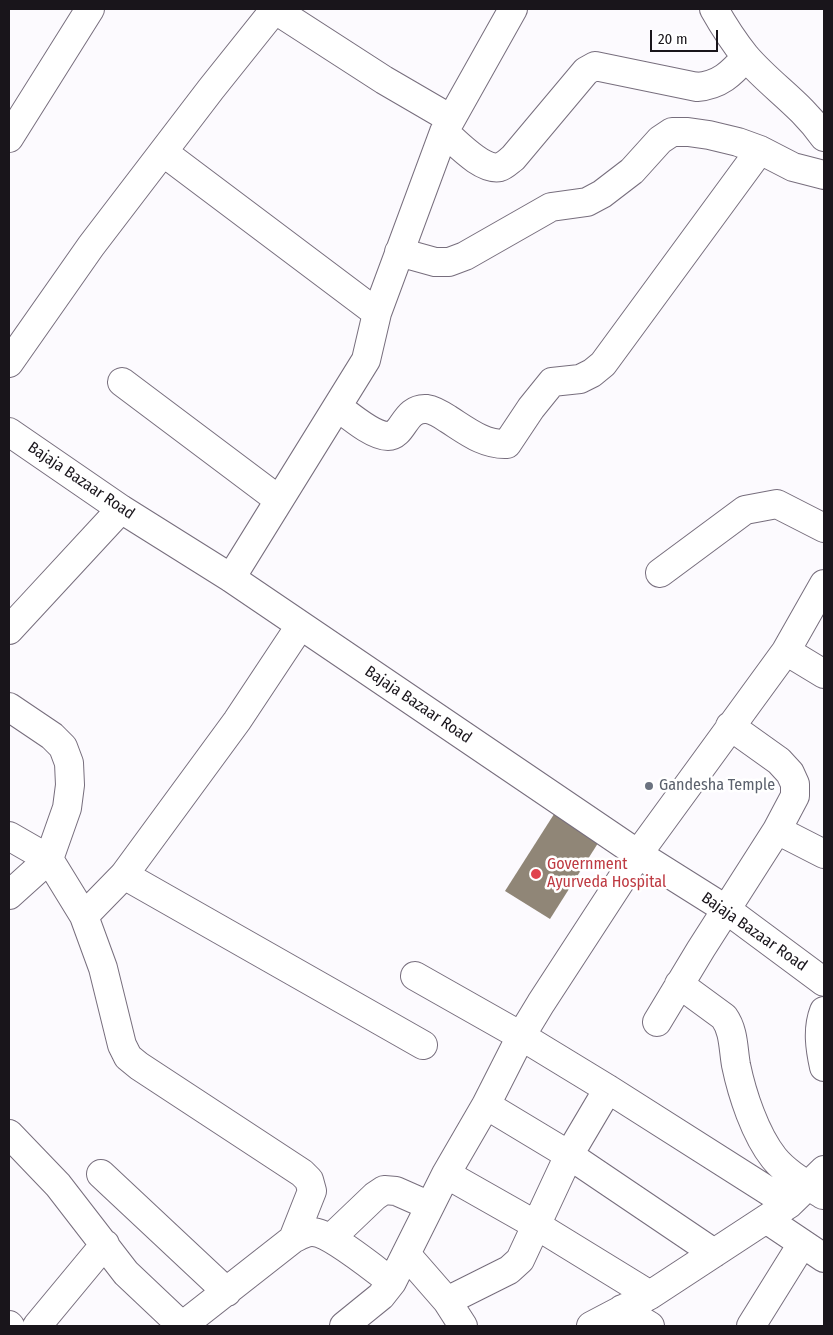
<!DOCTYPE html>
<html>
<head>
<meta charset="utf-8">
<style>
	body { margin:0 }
	#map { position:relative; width:833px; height:1335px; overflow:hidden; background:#fcfafe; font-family:"Fira Sans Condensed",sans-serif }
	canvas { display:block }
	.frame { position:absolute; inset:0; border:10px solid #19151b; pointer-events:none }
	.scale { position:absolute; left:650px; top:30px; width:68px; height:22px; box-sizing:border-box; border:2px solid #19151b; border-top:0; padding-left:6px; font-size:15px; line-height:18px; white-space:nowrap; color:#19151b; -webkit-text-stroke:4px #fff; paint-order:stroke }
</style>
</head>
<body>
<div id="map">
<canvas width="833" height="1335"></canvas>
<div class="frame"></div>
<div class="scale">20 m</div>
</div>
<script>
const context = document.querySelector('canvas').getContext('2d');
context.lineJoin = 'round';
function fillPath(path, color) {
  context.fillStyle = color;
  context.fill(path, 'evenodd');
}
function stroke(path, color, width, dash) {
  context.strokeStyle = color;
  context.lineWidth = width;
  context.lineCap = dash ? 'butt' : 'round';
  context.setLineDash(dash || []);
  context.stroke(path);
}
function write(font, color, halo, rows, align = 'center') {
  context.font = font + ' "Fira Sans Condensed",sans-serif';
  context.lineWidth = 5;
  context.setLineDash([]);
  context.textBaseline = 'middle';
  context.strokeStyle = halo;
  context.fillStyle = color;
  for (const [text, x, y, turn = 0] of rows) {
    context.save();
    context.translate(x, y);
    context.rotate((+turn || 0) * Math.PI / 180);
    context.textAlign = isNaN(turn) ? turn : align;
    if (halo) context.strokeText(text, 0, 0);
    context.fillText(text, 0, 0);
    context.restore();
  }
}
fillPath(new Path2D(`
	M 556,811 L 600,840 L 550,919 L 505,891 Z`), '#908677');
const minor = new Path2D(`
	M 274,9 L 384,80 L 451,119
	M 714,9 C 723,25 734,42 746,57 C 771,86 801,104 824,137
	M 444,132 C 457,143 482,171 500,167 C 504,166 509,161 513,158 L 586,71 L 595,66 L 697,87 C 720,85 731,74 746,57
	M 9,138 L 90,9
	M 163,152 L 377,313
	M 399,252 L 435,262 L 449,262 L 465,256 L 551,207 L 587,202 L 602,194 L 632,171 L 660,140 L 672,132 L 688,132 L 709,135 L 738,142 L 760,150 L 793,167 L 824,175
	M 9,363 L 91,246 L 211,89 L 275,9
	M 122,382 L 279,500
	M 338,407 C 350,416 373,436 388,436 C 404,436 404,407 427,409 C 434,410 442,415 448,419 C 467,431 484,445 507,444 L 531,408 L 552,382 L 580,379 L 592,373 L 603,364 L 760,150
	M 9,432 L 121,509 L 231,578 L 638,854 L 727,910 L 824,982
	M 660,573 L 745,510 L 777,504 L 824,528
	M 231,578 L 366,360 L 377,313 L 444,132 L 513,9
	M 9,630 L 121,509
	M 786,651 L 824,674
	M 9,707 L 52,736 L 63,747 L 69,763 L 70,785 L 67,808 L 49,859 L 9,895
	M 777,830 L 824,854
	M 9,836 L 49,859 L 84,916 L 103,968 L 122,1045 L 128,1057 L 139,1066 L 302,1173 L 309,1180 L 312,1191 L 293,1239
	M 124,875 L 423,1045
	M 84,916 L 124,875 L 237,721 L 300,626
	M 415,976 L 521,1036 L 608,1089 L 789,1204
	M 679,984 L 724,1017 C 734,1031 733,1048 736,1065 C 742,1094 755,1134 774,1158 C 787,1174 806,1184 823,1195
	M 657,1022 L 701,949 L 777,830 L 795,796 L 795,784 L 790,773 L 779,761 L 730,726
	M 486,1105 L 569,1155 L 714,1253
	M 9,1134 L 58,1185 L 126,1273 L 182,1326
	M 101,1174 L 227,1292
	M 446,1174 L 536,1225 L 650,1295
	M 766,1219 L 824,1258
	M 331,1238 L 375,1196 L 384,1190 L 396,1191 L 430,1206
	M 406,1254 L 447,1301 L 463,1326
	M 447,1301 L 509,1270 L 520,1260 L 569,1155 L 608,1089
	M 622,1309 L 650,1326
	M 9,1325 L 10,1326
	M 37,1326 L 105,1244
	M 182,1326 L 293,1239 C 299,1236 305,1232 312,1232 C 330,1232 375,1270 392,1282
	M 344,1326 L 381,1296 L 392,1282 L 446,1174 L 486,1105 L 521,1036 L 541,1003 L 638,854 L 786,651 L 824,584
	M 591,1326 L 650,1295 L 766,1219 L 789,1204 L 824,1170
	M 751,1326 L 802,1244`);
const major = new Path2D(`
	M 824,1011 C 817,1029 820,1049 824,1067`);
stroke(minor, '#776e7d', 30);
stroke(major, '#776e7d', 30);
stroke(minor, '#fff', 28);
stroke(major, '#fff', 28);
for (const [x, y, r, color] of [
	[649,786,5,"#6b7280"],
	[536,874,6,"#e0444e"]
]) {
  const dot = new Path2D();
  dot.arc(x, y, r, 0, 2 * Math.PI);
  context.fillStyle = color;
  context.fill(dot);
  stroke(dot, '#fff', 2);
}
write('16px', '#19151b', '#fff', [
	["Bajaja Bazaar Road",81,481,34],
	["Bajaja Bazaar Road",418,705,34],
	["Bajaja Bazaar Road",754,932,35]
]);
write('16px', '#5b616d', '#fff', [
	["Gandesha Temple",659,786]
], 'left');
write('16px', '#be3a42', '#fff', [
	["Government",547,865],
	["Ayurveda Hospital",547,883]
], 'left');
</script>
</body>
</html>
